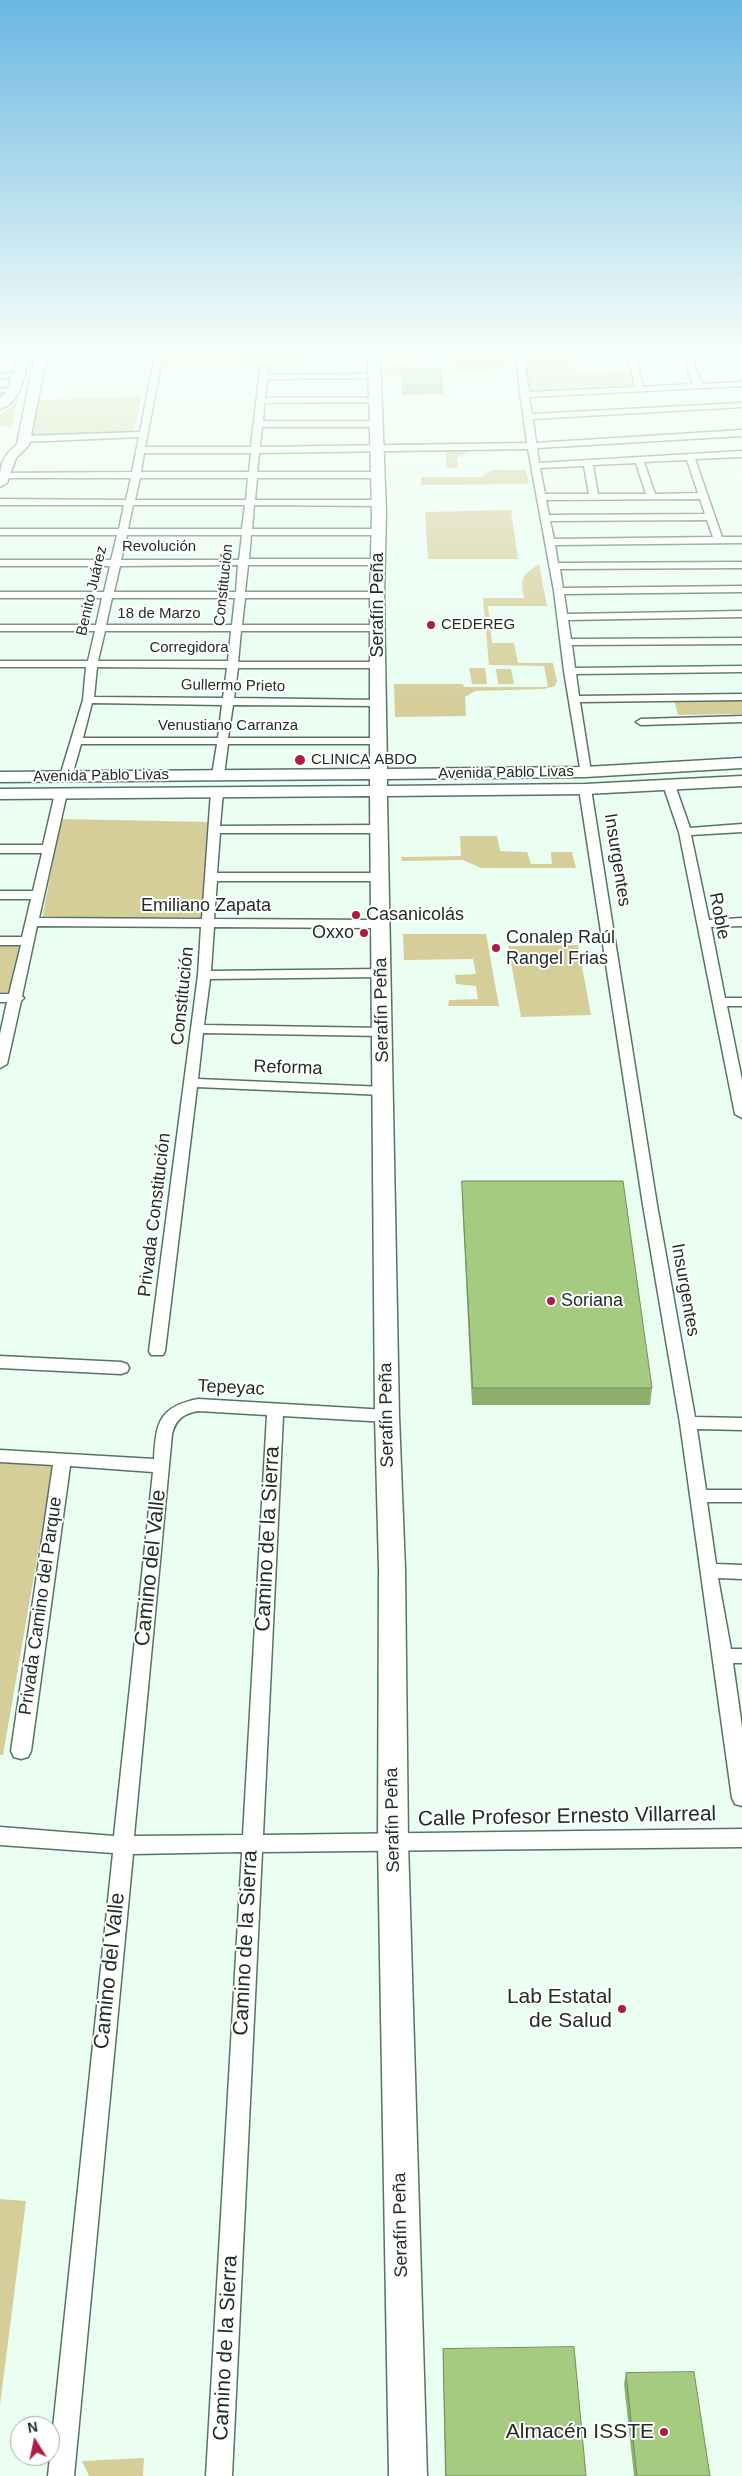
<!DOCTYPE html>
<html>
<head>
<meta charset="utf-8">
<style>
	body { margin:0 }
	#map { position:relative; width:742px; height:2476px; overflow:hidden; background:#eafef2; font-family:Arial,sans-serif }
	canvas { display:block }
	.north { position:absolute; left:10px; top:2416px; width:50px; height:50px; box-sizing:border-box; background:#fff; border:1px solid #a6aba9; border-radius:50%; rotate:350deg; font-size:14px; font-weight:700; line-height:20px; text-align:center; color:#212e27 }
	.north::after { content:''; display:block; margin:auto; width:18px; height:22px; background:#af1c42; clip-path:polygon(50% 0,100% 100%,50% 72%,0 100%) }
</style>
</head>
<body>
<div id="map">
<canvas width="742" height="2476"></canvas>
<div class="north">N</div>
</div>
<script>
const context = document.querySelector('canvas').getContext('2d');
context.lineJoin = 'round';
function fillPath(path, color) {
  context.fillStyle = color;
  context.fill(path, 'evenodd');
}
function stroke(path, color, width, dash) {
  context.strokeStyle = color;
  context.lineWidth = width;
  context.lineCap = dash ? 'butt' : 'round';
  context.setLineDash(dash || []);
  context.stroke(path);
}
function write(font, color, halo, rows, align = 'center') {
  context.font = font + ' Arial,sans-serif';
  context.lineWidth = 4;
  context.setLineDash([]);
  context.textBaseline = 'middle';
  context.strokeStyle = halo;
  context.fillStyle = color;
  for (const [text, x, y, turn = 0] of rows) {
    context.save();
    context.translate(x, y);
    context.rotate((+turn || 0) * Math.PI / 180);
    context.textAlign = isNaN(turn) ? turn : align;
    if (halo) context.strokeText(text, 0, 0);
    context.fillText(text, 0, 0);
    context.restore();
  }
}
fillPath(new Path2D(`
	M 166,354 L 360,354 L 360,355 L 163,366 Z
	M 522,354 L 571,354 L 577,373 L 525,376 Z
	M 509,358 L 512,369 L 457,372 L 455,361 Z
	M 423,362 L 425,374 L 385,376 L 386,364 Z
	M 627,371 L 632,385 L 530,391 L 528,376 Z
	M 142,396 L 134,431 L 32,436 L 38,400 Z
	M 18,399 L 11,427 L 0,426 L 0,415 Z
	M 445,450 L 472,450 L 457,458 L 458,468 L 447,468 Z
	M 492,470 L 526,470 L 529,484 L 421,485 L 421,477 L 482,477 Z
	M 511,510 L 518,559 L 428,559 L 425,512 Z
	M 539,564 L 547,606 L 488,606 L 492,643 L 514,643 L 518,663 L 553,663 L 557,681 L 555,686 L 544,689 L 475,691 L 465,697 L 466,716 L 395,717 L 394,684 L 463,684 L 464,687 L 548,687 L 544,666 L 489,665 L 483,598 L 524,598 C 520,576 522,576 539,564 Z
	M 469,668 L 485,668 L 487,684 L 472,684 Z
	M 496,669 L 511,669 L 514,684 L 498,684 Z
	M 674,699 L 742,699 L 742,714 L 678,715 Z
	M 61,819 L 211,822 L 202,917 L 42,919 Z
	M 460,836 L 497,836 L 500,851 L 527,852 L 531,864 L 552,864 L 551,852 L 572,852 L 576,868 L 481,868 L 463,860 L 402,861 L 401,857 L 461,856 Z
	M 403,934 L 486,934 L 499,1006 L 448,1006 L 449,1000 L 478,999 L 476,986 L 456,984 L 455,975 L 476,974 L 473,959 L 404,960 Z
	M 0,944 L 21,944 L 14,992 L 0,992 Z
	M 578,945 L 591,1015 L 521,1017 L 508,946 Z
	M 0,1463 L 53,1466 L 3,1755 L 0,1755 Z
	M 0,2199 L 26,2201 L 0,2405 Z
	M 144,2458 L 143,2476 L 89,2476 L 82,2461 Z`), '#d5ce99');
const street = new Path2D(`
	M 0,354 L 25,354 L 27,356 L 23,358 L 0,358 Z
	M 155,354 L 163,354 L 145,447 L 251,447 L 260,368 L 264,366 L 268,368 L 267,375 L 376,374 L 380,376 L 376,378 L 267,379 L 265,398 L 376,398 L 380,400 L 376,402 L 264,403 L 263,421 L 376,421 L 380,424 L 376,427 L 262,427 L 260,447 L 527,443 L 515,354 L 523,354 L 529,392 L 635,387 L 627,354 L 635,354 L 643,387 L 693,384 L 683,354 L 691,354 L 701,384 L 742,382 L 742,386 L 529,397 L 532,414 L 742,403 L 742,407 L 533,419 L 536,443 L 742,430 L 742,436 L 537,448 L 539,463 L 742,451 L 742,457 L 695,459 L 722,537 L 742,537 L 742,543 L 555,545 L 558,563 L 742,562 L 742,568 L 560,569 L 563,588 L 742,586 L 742,592 L 564,594 L 567,614 L 742,611 L 742,617 L 568,620 L 571,639 L 742,638 L 742,644 L 572,645 L 575,668 L 742,666 L 742,672 L 576,674 L 579,696 L 742,694 L 742,700 L 580,702 L 591,772 L 589,774 L 581,774 L 564,671 L 554,591 L 528,449 L 259,453 L 257,472 L 378,472 L 382,475 L 378,478 L 257,478 L 255,500 L 379,500 L 384,503 L 379,506 L 254,505 L 252,529 L 379,529 L 384,532 L 379,535 L 251,535 L 249,559 L 378,559 L 383,562 L 378,565 L 248,565 L 245,592 L 377,592 L 382,595 L 377,598 L 245,598 L 242,625 L 379,625 L 384,628 L 379,631 L 241,631 L 238,662 L 378,662 L 383,665 L 378,668 L 238,668 L 234,698 L 379,700 L 384,703 L 379,706 L 233,705 L 228,738 L 380,738 L 385,741 L 380,744 L 228,744 L 224,775 L 218,778 L 212,775 L 217,744 L 81,744 L 72,776 L 70,778 L 62,778 L 60,776 L 83,700 L 86,667 L 0,667 L 0,661 L 88,661 L 95,631 L 0,631 L 0,625 L 96,625 L 102,598 L 0,598 L 0,592 L 104,592 L 110,566 L 0,566 L 0,560 L 111,560 L 117,535 L 0,535 L 0,529 L 119,529 L 124,505 L 0,505 L 0,499 L 126,500 L 131,478 L 3,478 L 0,477 L 0,473 L 132,472 L 139,437 L 24,442 L 20,439 L 24,436 L 140,432 ZM 144,453 L 251,453 L 249,472 L 141,472 ZM 687,460 L 698,493 L 655,494 L 644,462 ZM 636,463 L 646,494 L 598,494 L 593,465 ZM 584,466 L 589,494 L 545,494 L 540,468 ZM 140,478 L 248,478 L 246,500 L 135,500 ZM 700,499 L 705,514 L 549,515 L 546,500 ZM 133,505 L 245,505 L 242,529 L 128,529 ZM 707,520 L 713,537 L 554,539 L 550,521 ZM 127,535 L 242,535 L 239,560 L 121,560 ZM 238,565 L 236,592 L 114,592 L 120,566 ZM 112,598 L 235,598 L 232,625 L 106,625 ZM 105,631 L 231,631 L 228,661 L 98,661 ZM 97,667 L 227,668 L 223,698 L 94,697 ZM 92,703 L 222,705 L 218,738 L 83,738 Z
	M 18,373 L 21,373 L 21,377 L 0,378 L 0,374 Z
	M 15,387 L 19,389 L 18,391 L 0,393 L 0,389 Z
	M 742,716 L 742,722 L 641,725 L 636,722 L 641,719 Z
	M 669,782 L 675,785 L 690,828 L 742,824 L 742,832 L 691,835 L 709,920 L 742,918 L 742,926 L 711,927 L 725,998 L 742,998 L 742,1006 L 727,1006 L 742,1080 L 742,1118 L 735,1114 L 679,832 L 663,785 Z
	M 585,786 L 591,789 L 657,1205 L 695,1417 L 742,1418 L 742,1430 L 697,1429 L 706,1490 L 742,1490 L 742,1502 L 707,1502 L 716,1564 L 742,1565 L 742,1579 L 718,1578 L 731,1649 L 742,1649 L 742,1663 L 733,1663 L 742,1727 L 742,1806 L 735,1804 L 732,1798 L 680,1423 L 643,1205 L 579,789 Z
	M 217,789 L 223,792 L 220,826 L 379,825 L 385,829 L 379,833 L 220,833 L 217,873 L 380,873 L 386,877 L 380,881 L 217,881 L 214,919 L 380,920 L 386,924 L 380,928 L 214,927 L 211,971 L 382,969 L 388,973 L 382,977 L 210,979 L 204,1025 L 383,1028 L 390,1032 L 383,1036 L 203,1033 L 198,1079 L 384,1087 L 391,1091 L 384,1095 L 197,1087 L 165,1351 L 163,1355 L 151,1355 L 149,1351 L 198,975 L 201,927 L 37,926 L 22,996 L 24,998 L 21,1001 L 7,1064 L 0,1068 L 0,1034 L 7,1002 L 0,1002 L 0,994 L 9,994 L 21,945 L 0,945 L 0,937 L 22,937 L 31,899 L 0,899 L 0,891 L 33,891 L 42,853 L 0,853 L 0,845 L 43,845 L 55,793 L 57,791 L 65,791 L 67,793 L 39,918 L 202,919 L 211,792 Z
	M 0,1356 L 121,1362 L 127,1364 L 129,1368 L 127,1372 L 121,1374 L 0,1368 Z
	M 198,1399 L 387,1410 L 393,1412 L 395,1416 L 393,1420 L 387,1422 L 283,1416 L 263,1835 L 742,1829 L 742,1847 L 262,1852 L 232,2476 L 206,2476 L 242,1852 L 133,1854 L 74,2476 L 48,2476 L 113,1853 L 0,1845 L 0,1827 L 114,1836 L 153,1472 L 70,1466 L 31,1751 L 28,1757 L 21,1759 L 14,1757 L 11,1751 L 53,1465 L 0,1462 L 0,1450 L 154,1459 C 156,1422 159,1407 198,1399 ZM 198,1411 L 267,1415 L 243,1835 L 134,1836 L 172,1434 C 176,1419 183,1414 198,1411 Z`);
const secondary = new Path2D(`
	M 18,354 L 30,354 C 25,372 22,403 0,409 L 0,398 L 7,392 Z
	M 35,354 L 47,354 L 29,445 L 16,458 L 7,483 L 0,487 C 0,465 0,459 17,444 Z
	M 368,354 L 380,354 L 386,513 L 384,595 L 387,769 L 585,767 L 742,758 L 742,768 L 585,777 L 387,779 L 387,786 L 585,784 L 742,776 L 742,786 L 585,794 L 387,796 L 399,1416 L 405,1569 L 408,1842 L 427,2476 L 389,2476 L 378,1842 L 379,1569 L 375,1416 L 370,796 L 0,799 L 0,789 L 370,786 L 370,779 L 0,782 L 0,772 L 370,769 L 370,595 L 372,513 Z`);
stroke(street, '#567463', 3);
stroke(secondary, '#567463', 3);
fillPath(street, '#fff');
fillPath(secondary, '#fff');
fillPath(new Path2D(`
	M 443,385 L 443,394 L 402,395 L 402,386 Z
	M 462,1181 L 652,1388 L 650,1405 L 472,1405 L 462,1197 Z
	M 443,2349 L 586,2476 L 445,2476 L 443,2363 Z
	M 626,2373 L 710,2476 L 634,2476 L 624,2384 Z`), '#8daf6e');
const building = new Path2D(`
	M 441,369 L 443,385 L 402,386 L 404,370 Z
	M 462,1181 L 623,1181 L 652,1388 L 473,1388 Z
	M 574,2347 L 586,2476 L 446,2476 L 443,2349 Z
	M 694,2372 L 710,2476 L 637,2476 L 626,2373 Z`);
fillPath(building, '#a4cb80');
stroke(building, '#738e5a', 1);
const sky = context.createLinearGradient(0, 0, 0, 701);
sky.addColorStop(0, '#6ab7e2');
sky.addColorStop(0.5, '#f6fff9');
sky.addColorStop(1, '#f6fff900');
context.fillStyle = sky;
context.fillRect(0, 0, 742, 701);
for (const [x, y, r, color] of [
	[431,625,5,"#af1c42"],
	[300,760,6,"#af1c42"],
	[356,915,5,"#af1c42"],
	[364,933,5,"#af1c42"],
	[496,948,5,"#af1c42"],
	[551,1301,5,"#af1c42"],
	[622,2009,5,"#af1c42"],
	[664,2432,5,"#af1c42"]
]) {
  const dot = new Path2D();
  dot.arc(x, y, r, 0, 2 * Math.PI);
  context.fillStyle = color;
  context.fill(dot);
  stroke(dot, '#fff', 2);
}
write('15px', '#212e27', '#fff', [
	["Revolución",159,547],
	["Constitución",224,585,-84],
	["Benito Juárez",92,591,-77],
	["18 de Marzo",159,614],
	["Corregidora",189,648],
	["Gullermo Prieto",233,686,1],
	["Venustiano Carranza",228,726],
	["Avenida Pablo Livas",506,773,-1],
	["Avenida Pablo Livas",101,776,-1]
]);
write('15px', '#212e27', '#fff', [
	["CEDEREG",441,625],
	["CLINICA ABDO",311,760]
], 'left');
write('18px', '#212e27', '#fff', [
	["Serafín Peña",378,605,-90],
	["Insurgentes",617,860,81],
	["Emiliano Zapata",206,906],
	["Roble",719,916,79],
	["Constitución",183,996,-84],
	["Serafín Peña",382,1010,-91],
	["Reforma",288,1068,2],
	["Privada Constitución",155,1215,-83],
	["Insurgentes",685,1290,80],
	["Tepeyac",231,1388,3],
	["Serafín Peña",387,1415,-91],
	["Privada Camino del Parque",41,1606,-82],
	["Serafín Peña",393,1820,-91],
	["Serafín Peña",401,2225,-91]
]);
write('18px', '#212e27', '#fff', [
	["Casanicolás",366,915],
	["Oxxo",354,933,"right"],
	["Conalep Raúl",506,938],
	["Rangel Frias",506,959],
	["Soriana",561,1301]
], 'left');
write('21px', '#212e27', '#fff', [
	["Camino de la Sierra",268,1539,-87],
	["Camino del Valle",151,1568,-84],
	["Calle Profesor Ernesto Villarreal",567,1817,-1],
	["Camino de la Sierra",246,1943,-87],
	["Camino del Valle",110,1971,-84],
	["Camino de la Sierra",226,2348,-87]
]);
write('21px', '#212e27', '#fff', [
	["Lab Estatal",612,1997],
	["de Salud",612,2021],
	["Almacén ISSTE",654,2432]
], 'right');
</script>
</body>
</html>
